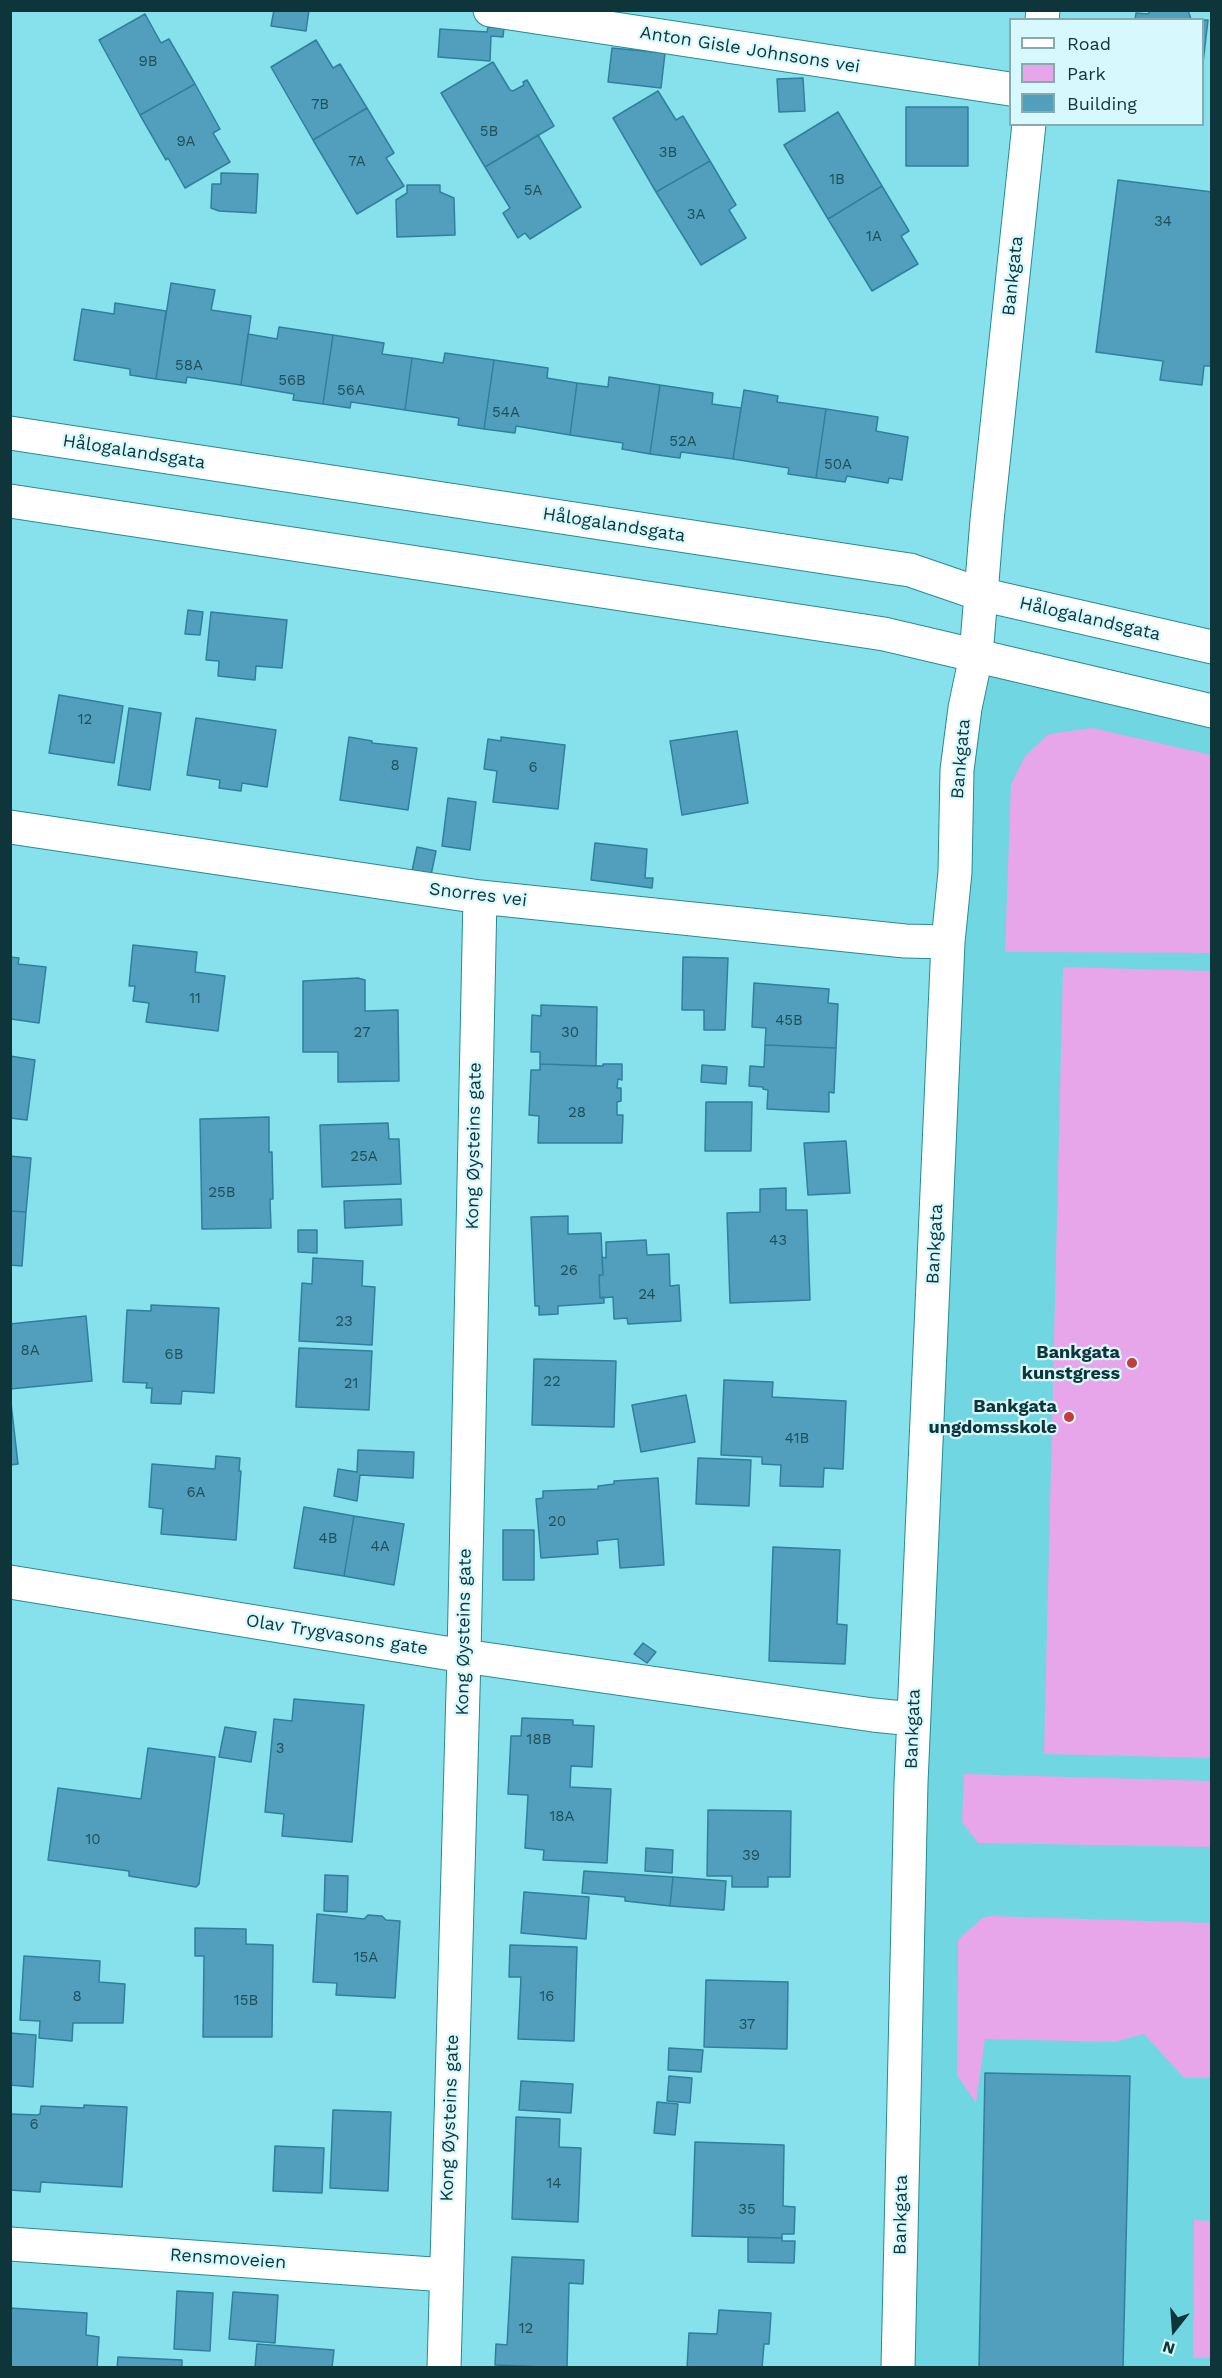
<!DOCTYPE html>
<html>
<head>
<meta charset="utf-8">
<style>
	body { margin:0 }
	#map { position:relative; width:1222px; height:2378px; overflow:hidden; background:#87e1ec; font-family:"Work Sans",sans-serif }
	canvas { display:block }
	.frame { position:absolute; inset:0; border:12px solid #0d353a; pointer-events:none }
	.legend { position:absolute; left:1009px; top:18px; width:195px; height:108px; box-sizing:border-box; background:#d7f8fc; border:2px solid #86aaae; margin:0; padding:8px 10px; list-style:none; font-size:18px; color:#0d353a }
	.legend li { display:flex; align-items:center; gap:12px; height:30px }
	.legend b { width:30px; border:2px solid #86aaae }
	.north { position:absolute; left:1144px; top:2300px; width:60px; height:60px; -webkit-text-stroke:4px #d7f8fc; paint-order:stroke; rotate:197deg; font-size:16px; font-weight:700; line-height:24px; text-align:center; color:#0d353a }
	.north::after { content:''; display:block; margin:auto; width:21px; height:27px; background:#0d353a; clip-path:polygon(50% 0,100% 100%,50% 72%,0 100%) }
</style>
</head>
<body>
<div id="map">
<canvas width="1222" height="2378"></canvas>
<div class="frame"></div>
<ul class="legend">
<li><b style="height:8px;background:#fff"></b>Road</li>
<li><b style="height:16px;background:#e6a6e9"></b>Park</li>
<li><b style="height:16px;background:#519fbc"></b>Building</li>
</ul>
<div class="north">N</div>
</div>
<script>
const context = document.querySelector('canvas').getContext('2d');
context.lineJoin = 'round';
function fillPath(path, color) {
  context.fillStyle = color;
  context.fill(path, 'evenodd');
}
function stroke(path, color, width, dash) {
  context.strokeStyle = color;
  context.lineWidth = width;
  context.lineCap = dash ? 'butt' : 'round';
  context.setLineDash(dash || []);
  context.stroke(path);
}
function write(font, color, halo, rows, align = 'center') {
  context.font = font + ' "Work Sans",sans-serif';
  context.lineWidth = 4.5;
  context.setLineDash([]);
  context.textBaseline = 'middle';
  context.strokeStyle = halo;
  context.fillStyle = color;
  for (const [text, x, y, turn = 0] of rows) {
    context.save();
    context.translate(x, y);
    context.rotate((+turn || 0) * Math.PI / 180);
    context.textAlign = isNaN(turn) ? turn : align;
    if (halo) context.strokeText(text, 0, 0);
    context.fillText(text, 0, 0);
    context.restore();
  }
}
fillPath(new Path2D(`
	M 976,656 L 1211,711 L 1212,2367 L 898,2368 Z`), '#6fd6e2');
fillPath(new Path2D(`
	M 1092,728 L 1211,755 L 1211,953 L 1005,952 L 1011,784 L 1026,755 L 1049,734 Z
	M 1063,967 L 1211,971 L 1211,1758 L 1044,1754 Z
	M 964,1774 L 1211,1781 L 1211,1847 L 978,1843 L 962,1822 Z
	M 991,1916 L 1211,1923 L 1211,2078 L 1184,2078 L 1144,2034 L 1114,2042 L 985,2039 L 976,2103 L 957,2075 L 958,1940 L 982,1918 Z
	M 1194,2220 L 1211,2221 L 1211,2358 L 1193,2358 Z`), '#e6a6e9');
const building = new Path2D(`
	M 274,10 L 309,10 L 306,31 L 271,26 Z
	M 1151,10 L 1188,10 L 1191,19 L 1198,20 L 1135,20 L 1136,13 L 1148,14 Z
	M 145,14 L 161,43 L 169,39 L 195,84 L 140,115 L 99,40 Z
	M 1202,20 L 1208,20 L 1203,63 L 1202,63 Z
	M 488,27 L 504,28 L 503,37 L 491,36 L 490,61 L 438,57 L 440,29 L 487,32 Z
	M 316,40 L 333,68 L 340,64 L 367,108 L 313,140 L 271,67 Z
	M 612,48 L 665,53 L 661,88 L 608,82 Z
	M 493,62 L 510,90 L 513,91 L 524,85 L 523,82 L 527,80 L 554,126 L 485,167 L 441,93 Z
	M 803,78 L 805,111 L 779,112 L 777,79 Z
	M 195,84 L 220,129 L 213,133 L 230,162 L 185,188 L 168,158 L 166,160 L 140,115 Z
	M 658,91 L 676,120 L 683,116 L 710,161 L 656,192 L 613,118 Z
	M 906,107 L 968,107 L 968,166 L 906,166 Z
	M 367,108 L 394,153 L 386,158 L 404,186 L 357,214 L 313,140 Z
	M 838,112 L 882,186 L 828,219 L 784,145 Z
	M 538,135 L 581,207 L 530,239 L 525,233 L 518,238 L 503,213 L 510,208 L 485,167 Z
	M 710,161 L 736,205 L 729,210 L 746,238 L 701,265 L 656,192 Z
	M 221,173 L 258,174 L 256,213 L 219,211 L 211,208 L 212,184 L 221,184 Z
	M 1118,180 L 1212,192 L 1212,366 L 1204,366 L 1202,385 L 1160,380 L 1163,361 L 1096,352 Z
	M 407,185 L 440,185 L 440,192 L 454,198 L 455,235 L 397,237 L 396,200 L 407,193 Z
	M 882,186 L 909,231 L 901,236 L 918,264 L 872,291 L 828,219 Z
	M 171,283 L 215,290 L 211,310 L 251,316 L 241,385 L 187,377 L 186,383 L 156,379 Z
	M 115,303 L 166,311 L 156,379 L 130,375 L 130,369 L 74,360 L 82,309 L 114,314 Z
	M 279,327 L 333,335 L 323,404 L 293,400 L 294,394 L 241,385 L 248,334 L 277,339 Z
	M 333,335 L 384,343 L 382,354 L 412,358 L 405,410 L 351,402 L 350,408 L 323,404 Z
	M 445,353 L 494,360 L 484,429 L 458,425 L 459,418 L 405,410 L 412,358 L 443,363 Z
	M 494,360 L 548,368 L 547,378 L 577,383 L 570,435 L 516,426 L 515,433 L 484,429 Z
	M 609,377 L 660,385 L 650,454 L 622,449 L 623,443 L 570,435 L 577,383 L 608,387 Z
	M 660,385 L 713,393 L 712,404 L 741,408 L 733,459 L 681,452 L 680,458 L 650,454 Z
	M 744,390 L 778,396 L 777,402 L 826,409 L 816,478 L 788,474 L 789,468 L 733,459 Z
	M 826,409 L 878,417 L 876,431 L 908,437 L 902,480 L 889,478 L 888,483 L 847,476 L 845,482 L 816,478 Z
	M 188,610 L 203,612 L 200,635 L 185,634 Z
	M 211,612 L 287,620 L 282,668 L 256,666 L 255,680 L 218,676 L 219,661 L 206,660 Z
	M 59,695 L 123,706 L 114,763 L 49,753 Z
	M 129,708 L 161,713 L 150,790 L 118,785 Z
	M 196,718 L 276,730 L 267,787 L 242,783 L 241,791 L 219,788 L 220,780 L 187,775 Z
	M 737,731 L 748,803 L 682,815 L 670,741 Z
	M 349,737 L 372,741 L 372,743 L 417,748 L 408,810 L 340,800 Z
	M 501,737 L 565,745 L 558,809 L 493,802 L 497,771 L 484,769 L 488,739 L 501,741 Z
	M 448,798 L 476,802 L 470,850 L 442,846 Z
	M 595,843 L 647,849 L 645,878 L 653,878 L 652,888 L 591,880 Z
	M 417,847 L 436,851 L 430,880 L 411,876 Z
	M 133,945 L 197,952 L 195,972 L 225,976 L 218,1031 L 146,1022 L 149,1003 L 133,1001 L 135,986 L 129,986 Z
	M 10,957 L 19,958 L 18,964 L 46,967 L 39,1023 L 11,1019 L 10,1024 Z
	M 683,957 L 728,958 L 725,1030 L 704,1030 L 704,1010 L 682,1010 Z
	M 358,978 L 365,980 L 365,1011 L 398,1010 L 399,1081 L 338,1082 L 338,1052 L 303,1052 L 303,981 Z
	M 754,983 L 829,989 L 828,1003 L 838,1004 L 836,1048 L 765,1045 L 766,1028 L 752,1027 Z
	M 541,1005 L 597,1007 L 596,1066 L 540,1064 L 540,1052 L 531,1052 L 532,1015 L 541,1016 Z
	M 765,1045 L 836,1048 L 834,1093 L 829,1092 L 829,1112 L 767,1109 L 768,1090 L 763,1089 L 763,1087 L 749,1086 L 750,1066 L 764,1067 Z
	M 10,1056 L 35,1060 L 27,1120 L 10,1118 Z
	M 540,1064 L 603,1066 L 603,1064 L 622,1064 L 622,1080 L 618,1079 L 617,1088 L 621,1088 L 621,1101 L 617,1102 L 617,1115 L 623,1115 L 622,1143 L 538,1143 L 539,1116 L 529,1115 L 531,1070 L 540,1070 Z
	M 702,1065 L 727,1067 L 726,1084 L 701,1082 Z
	M 706,1102 L 752,1102 L 751,1151 L 705,1151 Z
	M 269,1117 L 269,1152 L 272,1152 L 273,1199 L 270,1199 L 271,1228 L 202,1229 L 200,1119 Z
	M 388,1123 L 389,1139 L 399,1139 L 401,1184 L 322,1187 L 320,1125 Z
	M 846,1141 L 850,1193 L 808,1195 L 804,1143 Z
	M 10,1156 L 31,1158 L 26,1212 L 10,1211 Z
	M 786,1188 L 786,1210 L 807,1210 L 810,1300 L 730,1303 L 727,1213 L 760,1212 L 760,1189 Z
	M 401,1199 L 402,1225 L 345,1228 L 344,1201 Z
	M 10,1211 L 26,1212 L 22,1266 L 10,1265 Z
	M 568,1216 L 568,1234 L 601,1233 L 603,1275 L 599,1275 L 600,1298 L 604,1297 L 604,1303 L 558,1306 L 558,1314 L 539,1315 L 539,1306 L 535,1306 L 531,1217 Z
	M 298,1230 L 317,1230 L 317,1253 L 298,1252 Z
	M 646,1240 L 647,1255 L 669,1254 L 670,1286 L 679,1285 L 681,1321 L 628,1324 L 627,1318 L 614,1319 L 613,1297 L 600,1298 L 599,1275 L 603,1275 L 602,1257 L 606,1258 L 606,1242 Z
	M 313,1258 L 363,1261 L 362,1286 L 375,1287 L 372,1345 L 299,1341 L 302,1283 L 312,1284 Z
	M 151,1305 L 219,1308 L 214,1393 L 182,1391 L 181,1404 L 151,1403 L 152,1388 L 146,1388 L 147,1383 L 123,1382 L 127,1310 L 151,1311 Z
	M 86,1316 L 92,1381 L 10,1389 L 10,1324 Z
	M 299,1348 L 372,1351 L 369,1410 L 296,1407 Z
	M 534,1359 L 616,1361 L 614,1427 L 532,1425 Z
	M 724,1380 L 773,1382 L 772,1397 L 846,1401 L 843,1469 L 824,1468 L 823,1487 L 780,1486 L 781,1465 L 762,1464 L 762,1457 L 721,1455 Z
	M 10,1394 L 18,1464 L 10,1465 Z
	M 686,1395 L 695,1442 L 641,1452 L 632,1405 Z
	M 358,1450 L 414,1452 L 413,1478 L 360,1475 L 357,1501 L 334,1496 L 338,1469 L 357,1472 Z
	M 216,1456 L 240,1458 L 239,1471 L 241,1471 L 236,1540 L 161,1534 L 163,1509 L 149,1507 L 152,1464 L 215,1469 Z
	M 698,1458 L 751,1460 L 749,1506 L 696,1504 Z
	M 658,1478 L 664,1565 L 620,1568 L 618,1539 L 597,1541 L 598,1554 L 541,1558 L 536,1499 L 543,1498 L 543,1491 L 598,1489 L 598,1486 L 614,1484 L 614,1481 Z
	M 304,1507 L 354,1516 L 344,1576 L 294,1568 Z
	M 354,1516 L 404,1524 L 394,1585 L 344,1576 Z
	M 503,1530 L 534,1530 L 534,1580 L 503,1580 Z
	M 773,1547 L 840,1550 L 837,1624 L 847,1625 L 845,1664 L 769,1661 Z
	M 643,1643 L 656,1652 L 647,1663 L 634,1654 Z
	M 294,1699 L 364,1705 L 352,1842 L 282,1836 L 284,1814 L 265,1812 L 274,1719 L 292,1721 Z
	M 522,1718 L 573,1720 L 573,1725 L 594,1726 L 592,1767 L 571,1766 L 570,1787 L 611,1789 L 607,1863 L 543,1860 L 544,1850 L 525,1848 L 528,1795 L 508,1794 L 511,1736 L 521,1736 Z
	M 225,1727 L 256,1732 L 251,1762 L 219,1757 Z
	M 148,1748 L 215,1757 L 199,1884 L 196,1887 L 129,1876 L 129,1871 L 48,1860 L 58,1788 L 141,1799 Z
	M 708,1810 L 791,1811 L 790,1877 L 768,1877 L 768,1887 L 732,1887 L 732,1876 L 707,1876 Z
	M 646,1848 L 673,1850 L 672,1873 L 645,1871 Z
	M 584,1871 L 673,1877 L 670,1906 L 625,1901 L 625,1897 L 582,1893 Z
	M 325,1875 L 348,1876 L 347,1912 L 324,1911 Z
	M 673,1877 L 726,1881 L 724,1910 L 670,1906 Z
	M 524,1892 L 589,1897 L 586,1939 L 521,1933 Z
	M 317,1914 L 364,1919 L 368,1915 L 382,1916 L 386,1920 L 400,1921 L 395,1998 L 336,1995 L 337,1983 L 313,1982 Z
	M 195,1928 L 246,1929 L 246,1944 L 273,1945 L 272,2037 L 203,2037 L 204,1956 L 195,1956 Z
	M 510,1945 L 577,1947 L 574,2041 L 518,2039 L 521,1977 L 509,1977 Z
	M 24,1956 L 100,1961 L 99,1982 L 125,1984 L 123,2023 L 73,2023 L 72,2041 L 39,2038 L 40,2021 L 20,2020 Z
	M 706,1980 L 788,1982 L 787,2049 L 704,2047 Z
	M 10,2033 L 36,2035 L 33,2087 L 10,2085 Z
	M 669,2048 L 703,2050 L 701,2072 L 668,2070 Z
	M 985,2073 L 1130,2076 L 1123,2368 L 979,2368 Z
	M 669,2076 L 692,2078 L 690,2103 L 667,2101 Z
	M 521,2081 L 573,2084 L 571,2113 L 519,2110 Z
	M 657,2102 L 678,2104 L 675,2135 L 654,2133 Z
	M 84,2105 L 127,2107 L 122,2187 L 41,2182 L 40,2192 L 10,2190 L 10,2114 L 37,2115 L 40,2114 L 41,2106 L 84,2108 Z
	M 333,2110 L 391,2112 L 388,2191 L 330,2188 Z
	M 516,2117 L 560,2119 L 559,2147 L 581,2148 L 578,2222 L 512,2219 Z
	M 695,2142 L 784,2145 L 783,2206 L 795,2207 L 794,2234 L 782,2234 L 782,2238 L 692,2236 Z
	M 275,2146 L 324,2148 L 322,2193 L 273,2191 Z
	M 748,2237 L 782,2238 L 782,2241 L 795,2241 L 794,2263 L 748,2262 Z
	M 512,2257 L 584,2260 L 583,2284 L 569,2283 L 567,2368 L 495,2365 L 496,2344 L 507,2345 Z
	M 177,2291 L 213,2293 L 210,2351 L 174,2349 Z
	M 233,2292 L 278,2295 L 275,2343 L 229,2339 Z
	M 10,2308 L 87,2313 L 86,2335 L 99,2337 L 97,2368 L 10,2368 Z
	M 719,2310 L 771,2313 L 769,2344 L 764,2344 L 762,2368 L 687,2368 L 689,2333 L 717,2334 Z
	M 257,2344 L 334,2350 L 332,2368 L 255,2368 Z
	M 118,2357 L 182,2360 L 182,2368 L 117,2368 Z`);
fillPath(building, '#519fbc');
stroke(building, '#2f809c', 1.5);
const minor = new Path2D(`
	M 490,10 L 1010,89
	M 1042,20 L 1043,10
	M 10,433 L 896,568 L 910,570 L 980,594 L 1212,647
	M 10,501 L 884,634 L 1212,711
	M 10,827 L 480,897 L 905,941 L 948,942
	M 10,1582 L 464,1656 L 873,1715 L 913,1719
	M 10,2244 L 446,2275
	M 444,2368 L 464,1656 L 480,897
	M 898,2368 L 911,1783 L 948,942 L 955,872 L 957,770 L 965,708 L 976,656 L 987,520 L 1029,124`);
stroke(minor, '#288a94', 35);
stroke(minor, '#fff', 33);
for (const [x, y, r, color] of [
	[1132,1363,6,"#c93a3a"],
	[1069,1417,6,"#c93a3a"]
]) {
  const dot = new Path2D();
  dot.arc(x, y, r, 0, 2 * Math.PI);
  context.fillStyle = color;
  context.fill(dot);
  stroke(dot, '#d7f8fc', 2);
}
write('15px', '#1e505a', null, [
	["9B",148,62],
	["7B",320,105],
	["5B",489,132],
	["9A",186,142],
	["3B",668,153],
	["7A",357,162],
	["1B",837,180],
	["5A",533,191],
	["3A",696,215],
	["34",1163,222],
	["1A",874,237],
	["58A",189,366],
	["56B",292,381],
	["56A",351,391],
	["54A",506,413],
	["52A",683,442],
	["50A",838,465],
	["12",85,720],
	["8",395,766],
	["6",533,768],
	["11",195,999],
	["45B",789,1021],
	["27",362,1033],
	["30",570,1033],
	["28",577,1113],
	["25A",364,1157],
	["25B",222,1193],
	["43",778,1241],
	["26",569,1271],
	["24",647,1295],
	["23",344,1322],
	["8A",30,1351],
	["6B",174,1355],
	["22",552,1382],
	["21",351,1384],
	["41B",797,1439],
	["6A",196,1493],
	["20",557,1522],
	["4B",328,1539],
	["4A",380,1547],
	["18B",539,1740],
	["3",280,1749],
	["18A",562,1817],
	["10",93,1840],
	["39",751,1856],
	["15A",366,1958],
	["8",77,1997],
	["16",547,1997],
	["15B",246,2001],
	["37",747,2025],
	["6",34,2125],
	["14",554,2184],
	["35",747,2210],
	["12",526,2329]
]);
write('18px', '#0d353a', '#d7f8fc', [
	["Anton Gisle Johnsons vei",750,50,9],
	["Bankgata",1013,276,-84],
	["Hålogalandsgata",134,452,9],
	["Hålogalandsgata",614,525,9],
	["Hålogalandsgata",1090,619,13],
	["Bankgata",961,759,-85],
	["Snorres vei",478,895,7],
	["Kong Øysteins gate",474,1146,-89],
	["Bankgata",935,1244,-87],
	["Kong Øysteins gate",464,1632,-89],
	["Olav Trygvasons gate",337,1635,9],
	["Bankgata",913,1729,-88],
	["Kong Øysteins gate",450,2118,-88],
	["Bankgata",901,2215,-89],
	["Rensmoveien",228,2259,4]
]);
write('bold 18px', '#0d353a', '#d7f8fc', [
	["Bankgata",1120,1353],
	["kunstgress",1120,1374],
	["Bankgata",1057,1407],
	["ungdomsskole",1057,1428]
], 'right');
</script>
</body>
</html>
